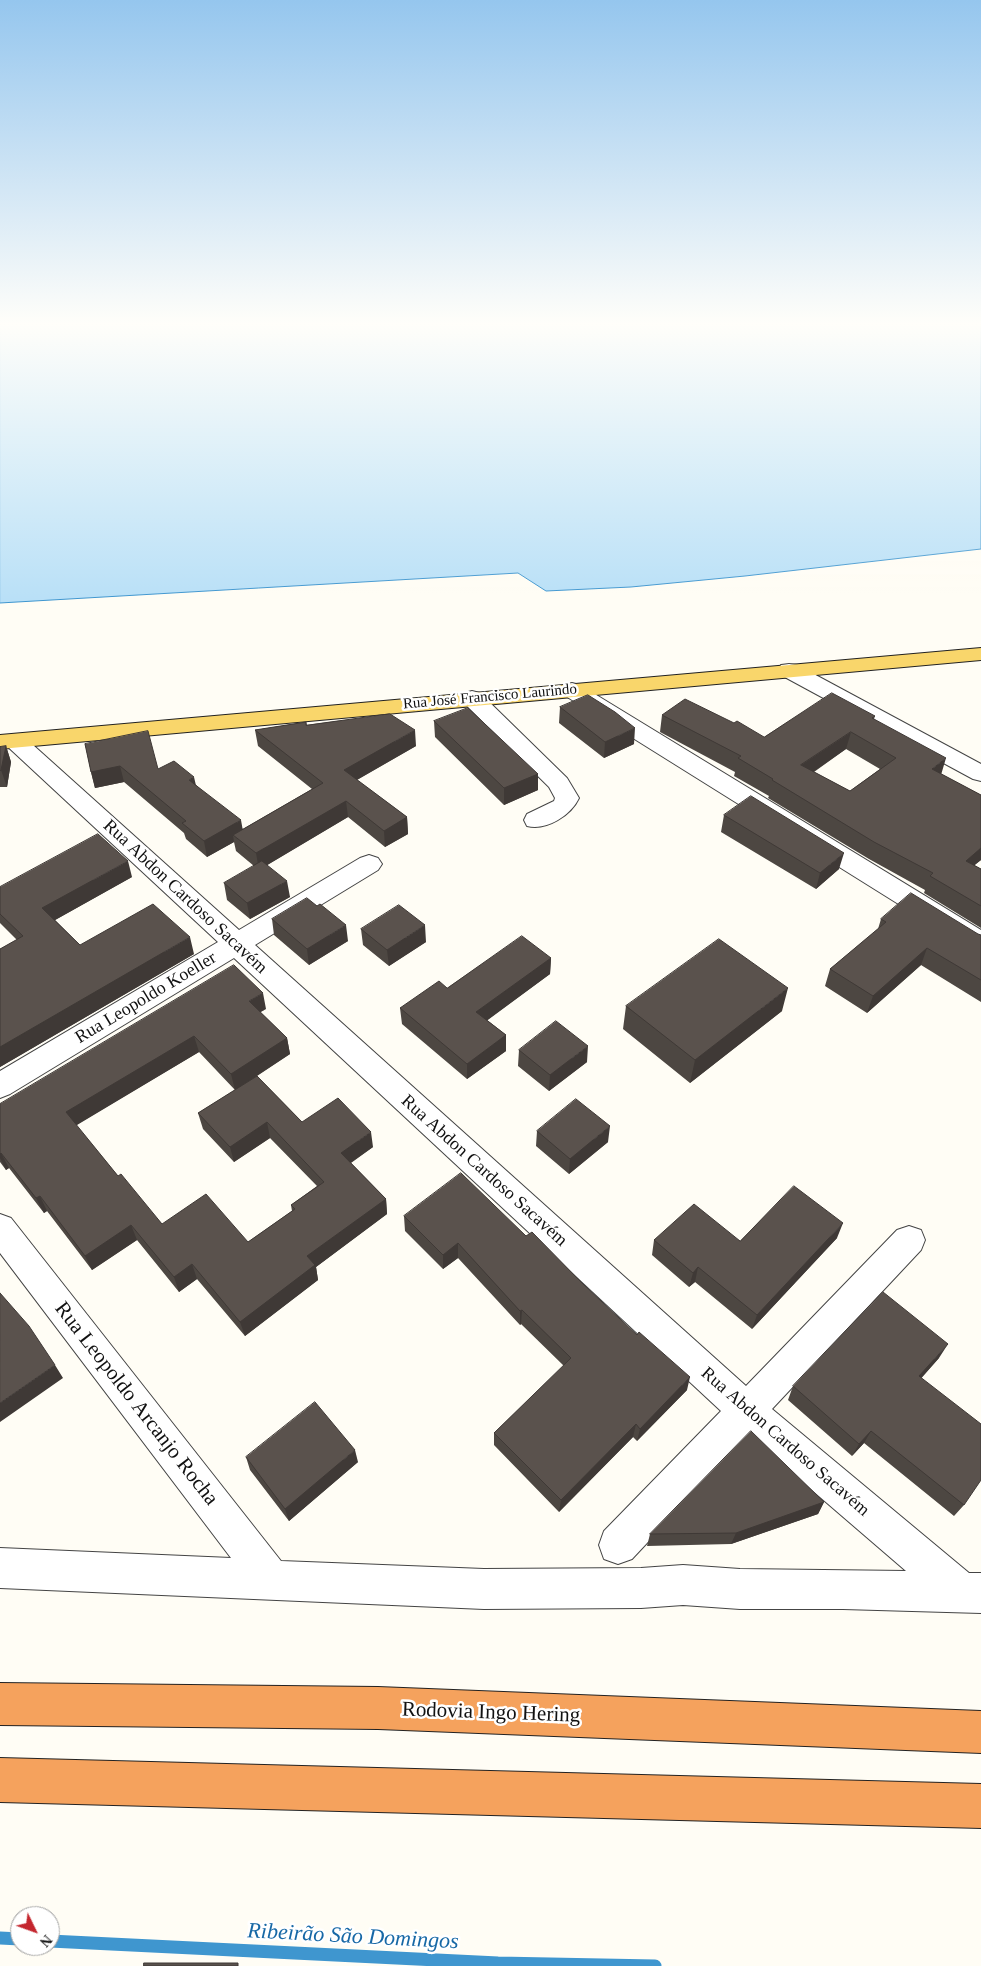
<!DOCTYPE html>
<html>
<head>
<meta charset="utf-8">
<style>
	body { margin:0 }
	#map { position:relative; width:981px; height:1966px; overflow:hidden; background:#fffdf5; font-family:Georgia,serif }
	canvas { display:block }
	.north { position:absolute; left:10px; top:1906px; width:50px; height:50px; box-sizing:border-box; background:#fff; border:1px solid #a0a0a0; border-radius:50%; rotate:132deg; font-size:14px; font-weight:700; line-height:20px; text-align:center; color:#111 }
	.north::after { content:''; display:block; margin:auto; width:18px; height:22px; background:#c4262e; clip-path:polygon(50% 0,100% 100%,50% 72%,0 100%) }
</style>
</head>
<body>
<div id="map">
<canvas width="981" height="1966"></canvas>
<div class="north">N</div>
</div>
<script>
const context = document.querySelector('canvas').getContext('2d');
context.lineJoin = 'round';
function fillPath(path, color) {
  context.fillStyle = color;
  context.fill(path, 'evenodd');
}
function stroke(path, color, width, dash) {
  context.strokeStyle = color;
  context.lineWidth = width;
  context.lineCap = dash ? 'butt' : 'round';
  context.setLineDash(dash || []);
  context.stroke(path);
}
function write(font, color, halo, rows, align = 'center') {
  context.font = font + ' Georgia,serif';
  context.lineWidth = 5;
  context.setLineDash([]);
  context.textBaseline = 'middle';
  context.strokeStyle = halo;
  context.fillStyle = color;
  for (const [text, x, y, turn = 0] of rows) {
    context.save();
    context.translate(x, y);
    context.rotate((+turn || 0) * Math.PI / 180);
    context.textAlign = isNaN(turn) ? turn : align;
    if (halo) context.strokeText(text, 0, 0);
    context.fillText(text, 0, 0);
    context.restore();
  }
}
const water = new Path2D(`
	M 0,324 L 981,324 L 981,549 L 745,576 L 631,587 L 546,591 L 518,573 L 0,603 Z`);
fillPath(water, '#b9e0f7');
stroke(water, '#3f96cf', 1);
stroke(new Path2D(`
	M 0,1938 L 20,1939
	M 50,1941 L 498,1963 L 655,1966`), '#3f96cf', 13);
const minor = new Path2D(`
	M 789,664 L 797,665 L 981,764 L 981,781 L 973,779 L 781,675 L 778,670 L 781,665 Z
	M 572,683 L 580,685 L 981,930 L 981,953 L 972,950 L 564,695 L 561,690 L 564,685 Z
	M 472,691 L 480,693 L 567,778 L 579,798 C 571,815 547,831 527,826 L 524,820 L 527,814 L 554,801 L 555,798 L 549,787 L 464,703 L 461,698 L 464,693 Z
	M 15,734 L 23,736 L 239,930 L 360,858 L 369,855 L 378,858 L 382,864 L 378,870 L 255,945 L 746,1386 L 897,1230 L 909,1226 L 921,1230 L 925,1240 L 921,1250 L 772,1409 L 969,1573 L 981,1573 L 981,1613 L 843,1609 L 740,1609 L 683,1605 L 641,1608 L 484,1609 L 0,1588 L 0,1548 L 231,1558 L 0,1253 L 0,1214 L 11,1218 L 281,1561 L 484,1569 L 641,1568 L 683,1565 L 740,1569 L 906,1571 L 748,1435 L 632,1559 L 618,1564 L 604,1559 L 599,1545 L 604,1531 L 721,1411 L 234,958 L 10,1094 L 0,1098 L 0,1071 L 218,942 L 7,746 L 4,741 L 7,736 Z`);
const major = new Path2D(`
	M 981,648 L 981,660 L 0,749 L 0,735 Z`);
const highway = new Path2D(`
	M 0,1683 L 378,1687 L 981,1711 L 981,1753 L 378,1729 L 0,1725 Z
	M 0,1758 L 981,1784 L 981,1828 L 0,1802 Z`);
stroke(minor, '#444', 2);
stroke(major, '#222', 2);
stroke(highway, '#222', 2);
fillPath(minor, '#fff');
fillPath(major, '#f9d66b');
fillPath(highway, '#f5a25d');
fillPath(new Path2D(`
	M 560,707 L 634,744 L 604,758 L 559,723 Z
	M 662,715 L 764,737 L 875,716 L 874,719 L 941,774 L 981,795 L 981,860 L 974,865 L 981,869 L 981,928 L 924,893 L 925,890 L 869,859 L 768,798 L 769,796 L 734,776 L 735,772 L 660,732 ZM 846,749 L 880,769 L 850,791 L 814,772 Z
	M 434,721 L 538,774 L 538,790 L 504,805 L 435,737 Z
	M 306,722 L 307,725 L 416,746 L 357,780 L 407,817 L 408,834 L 385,847 L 348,817 L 267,865 L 290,897 L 250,919 L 227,900 L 224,883 L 254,866 L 236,851 L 234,842 L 207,857 L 186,839 L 184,833 L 124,782 L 95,788 L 91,772 L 85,744 L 158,769 L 196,785 L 243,829 L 312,789 L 258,746 L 255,730 Z
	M 6,746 L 11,762 L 7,787 L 0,787 L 0,747 Z
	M 724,815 L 839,869 L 816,889 L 721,832 Z
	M 132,877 L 55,920 L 80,945 L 194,954 L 0,1067 L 0,949 L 17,940 L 0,923 L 0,887 Z
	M 272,919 L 348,941 L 309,965 L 274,935 Z
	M 881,919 L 981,935 L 981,1002 L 921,965 L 867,1013 L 825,986 L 830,969 L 878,929 Z
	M 361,929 L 426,942 L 389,966 L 363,945 Z
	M 551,958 L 550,974 L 487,1020 L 506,1035 L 506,1051 L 467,1079 L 402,1024 L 400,1008 L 447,988 Z
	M 626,1006 L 782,1011 L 690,1083 L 623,1029 Z
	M 266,1009 L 260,1012 L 287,1038 L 290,1054 L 257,1076 L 302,1122 L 373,1147 L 351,1163 L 386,1199 L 387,1214 L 316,1267 L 318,1280 L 245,1336 L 197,1279 L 179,1292 L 137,1240 L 92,1270 L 47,1211 L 44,1213 L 9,1168 L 6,1170 L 0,1162 L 0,1104 ZM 199,1052 L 235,1090 L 198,1113 L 203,1129 L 234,1162 L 270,1138 L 317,1186 L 291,1205 L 292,1211 L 248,1242 L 162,1224 L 118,1176 L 76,1125 Z
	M 519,1050 L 587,1062 L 549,1091 L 518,1066 Z
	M 537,1131 L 608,1142 L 569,1174 L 536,1146 Z
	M 404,1216 L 526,1236 L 583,1284 L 687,1390 L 637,1441 L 633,1437 L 559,1512 L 494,1445 L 494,1433 L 564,1366 L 521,1324 L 520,1325 L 458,1258 L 443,1269 L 405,1231 Z
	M 837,1238 L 752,1329 L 695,1282 L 689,1287 L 652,1255 L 654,1240 L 740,1241 Z
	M 939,1358 L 921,1378 L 964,1505 L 954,1516 L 864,1443 L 852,1456 L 788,1400 L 793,1386 Z
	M 246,1457 L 358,1462 L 289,1521 L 250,1470 Z
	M 824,1502 L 818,1514 L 731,1544 L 647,1546 L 650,1534 Z`), '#4d4742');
fillPath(new Path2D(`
	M 635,728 L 634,744 L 604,758 L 605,742 Z
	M 415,730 L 416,746 L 346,786 L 344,770 Z
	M 851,732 L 846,749 L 797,783 L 801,765 Z
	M 6,746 L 11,762 L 7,787 L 1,770 Z
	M 946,758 L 941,775 L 932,769 Z
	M 120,766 L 124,782 L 95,788 L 91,772 Z
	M 538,774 L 538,790 L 504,805 L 504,788 Z
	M 194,777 L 198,794 L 189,780 Z
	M 346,801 L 348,817 L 259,870 L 256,853 Z
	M 407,817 L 408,834 L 385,847 L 384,831 Z
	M 241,820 L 244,837 L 233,835 L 234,842 L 207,857 L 204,841 Z
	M 981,848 L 981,860 L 959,878 L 966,861 Z
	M 844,853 L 839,869 L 816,889 L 820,873 Z
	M 128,861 L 132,877 L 48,924 L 42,908 Z
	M 287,881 L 290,897 L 250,919 L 247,903 Z
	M 346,925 L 348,941 L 309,965 L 307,949 Z
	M 425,925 L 426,942 L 389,966 L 387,950 Z
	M 190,937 L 194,954 L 0,1067 L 0,1047 Z
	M 927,948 L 921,965 L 867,1013 L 873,996 Z
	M 551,958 L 550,974 L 477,1028 L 476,1012 Z
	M 788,988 L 782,1011 L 690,1083 L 695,1060 Z
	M 263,993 L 266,1009 L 252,1017 L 249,1001 Z
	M 506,1035 L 506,1051 L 467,1079 L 467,1064 Z
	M 194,1036 L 199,1052 L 72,1128 L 66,1112 Z
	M 287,1038 L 290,1054 L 235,1090 L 231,1074 Z
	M 588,1046 L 587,1062 L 549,1091 L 550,1075 Z
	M 267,1122 L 270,1138 L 234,1162 L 230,1147 Z
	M 610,1126 L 608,1142 L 569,1174 L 570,1159 Z
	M 371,1132 L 373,1147 L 343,1168 L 341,1153 Z
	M 1,1153 L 9,1168 L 6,1170 L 0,1158 L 0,1154 Z
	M 40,1196 L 47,1211 L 44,1213 L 36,1198 Z
	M 386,1199 L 387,1214 L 316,1267 L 318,1280 L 245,1336 L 240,1322 L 307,1256 Z
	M 843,1223 L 837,1238 L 752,1329 L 757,1315 Z
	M 131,1225 L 137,1240 L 92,1270 L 85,1256 Z
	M 458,1243 L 458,1258 L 443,1269 L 443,1255 Z
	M 192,1264 L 197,1279 L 179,1292 L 174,1277 Z
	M 698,1267 L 695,1282 L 689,1287 L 693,1273 Z
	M 522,1310 L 521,1324 L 520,1325 L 520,1311 Z
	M 948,1344 L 939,1358 L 911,1390 L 919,1376 Z
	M 55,1365 L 63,1378 L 0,1422 L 0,1403 Z
	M 690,1377 L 687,1390 L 637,1441 L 640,1429 Z
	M 636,1424 L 633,1437 L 559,1512 L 561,1500 Z
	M 871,1431 L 864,1443 L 852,1456 L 859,1444 Z
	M 355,1450 L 358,1462 L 289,1521 L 285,1509 Z
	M 824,1502 L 818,1514 L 731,1544 L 736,1533 Z`), '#3f3936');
const building = new Path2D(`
	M 832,693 L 875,716 L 872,718 L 946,758 L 932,769 L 981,795 L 981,848 L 966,861 L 981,869 L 981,906 L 930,876 L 933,873 L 874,842 L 772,780 L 773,779 L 738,758 L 741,756 L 662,715 L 685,699 L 734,723 L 737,721 L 764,737 ZM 851,732 L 896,758 L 850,791 L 801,765 Z
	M 588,695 L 615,712 L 635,728 L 605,742 L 560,707 Z
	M 468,708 L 538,774 L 504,788 L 434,721 Z
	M 390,714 L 415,730 L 344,770 L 407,817 L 384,831 L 346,801 L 256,853 L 233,835 L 323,783 L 255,730 L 306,722 L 306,725 Z
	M 148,731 L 158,769 L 174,761 L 194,777 L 189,780 L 241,820 L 204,841 L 182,823 L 186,821 L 120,766 L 91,772 L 85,744 Z
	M 6,746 L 1,770 L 0,771 L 0,747 Z
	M 751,796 L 844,853 L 820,873 L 724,815 Z
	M 98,834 L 128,861 L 42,908 L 80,945 L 153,904 L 190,937 L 0,1047 L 0,949 L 23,936 L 0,914 L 0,887 Z
	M 262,861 L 287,881 L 247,903 L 224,883 Z
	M 911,893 L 978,934 L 981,935 L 981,980 L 927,948 L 873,996 L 830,969 L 886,922 L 881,919 Z
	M 307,898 L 317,906 L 320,904 L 346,925 L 307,949 L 272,919 Z
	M 399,905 L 425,925 L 387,950 L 361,929 Z
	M 522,936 L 551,958 L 476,1012 L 506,1035 L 467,1064 L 400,1008 L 439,981 L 447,988 Z
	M 719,939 L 788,988 L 695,1060 L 626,1006 Z
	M 234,965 L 263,993 L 249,1001 L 287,1038 L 231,1074 L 194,1036 L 66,1112 L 118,1176 L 121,1174 L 162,1224 L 206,1194 L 248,1242 L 295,1209 L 291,1205 L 324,1182 L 267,1122 L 230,1147 L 198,1113 L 257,1076 L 302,1122 L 338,1098 L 371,1132 L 341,1153 L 386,1199 L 307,1256 L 315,1265 L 240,1322 L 192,1264 L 174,1277 L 131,1225 L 85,1256 L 40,1196 L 36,1198 L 1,1153 L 0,1154 L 0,1104 Z
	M 556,1021 L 588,1046 L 550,1075 L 519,1050 Z
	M 576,1099 L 610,1126 L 570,1159 L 537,1131 Z
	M 461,1173 L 526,1236 L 532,1232 L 583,1284 L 637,1335 L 639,1332 L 690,1377 L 640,1429 L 636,1424 L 561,1500 L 494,1433 L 571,1358 L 522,1310 L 520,1311 L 458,1243 L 443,1255 L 404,1216 Z
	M 794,1186 L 843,1223 L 757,1315 L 698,1267 L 693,1273 L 654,1240 L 694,1204 L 740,1241 Z
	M 883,1292 L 948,1344 L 919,1376 L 981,1424 L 981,1480 L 964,1505 L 871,1431 L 859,1444 L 793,1386 Z
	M 0,1293 L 29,1326 L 55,1365 L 0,1403 Z
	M 315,1402 L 355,1450 L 285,1509 L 246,1457 Z
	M 751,1431 L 824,1502 L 736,1533 L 650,1534 Z
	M 144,1963 L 238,1963 L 238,1966 L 144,1966 Z`);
fillPath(building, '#5a524d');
stroke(building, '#3f3936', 1);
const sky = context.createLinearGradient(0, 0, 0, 600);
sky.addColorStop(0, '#95c6ee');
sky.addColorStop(0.54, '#fffefa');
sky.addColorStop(1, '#fffefa00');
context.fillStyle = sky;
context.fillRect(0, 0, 981, 600);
write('15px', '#111', '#fff', [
	["Rua José Francisco Laurindo",490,697,-5]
]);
write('18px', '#111', '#fff', [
	["Rua Abdon Cardoso Sacavém",185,897,43],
	["Rua Leopoldo Koeller",146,998,-31],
	["Rua Abdon Cardoso Sacavém",484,1171,42],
	["Rua Abdon Cardoso Sacavém",785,1442,41]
]);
write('21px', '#111', '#fff', [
	["Rua Leopoldo Arcanjo Rocha",136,1404,52],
	["Rodovia Ingo Hering",491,1713,2]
]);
write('italic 22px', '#1768a6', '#fff', [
	["Ribeirão São Domingos",353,1937,3]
]);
</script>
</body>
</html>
